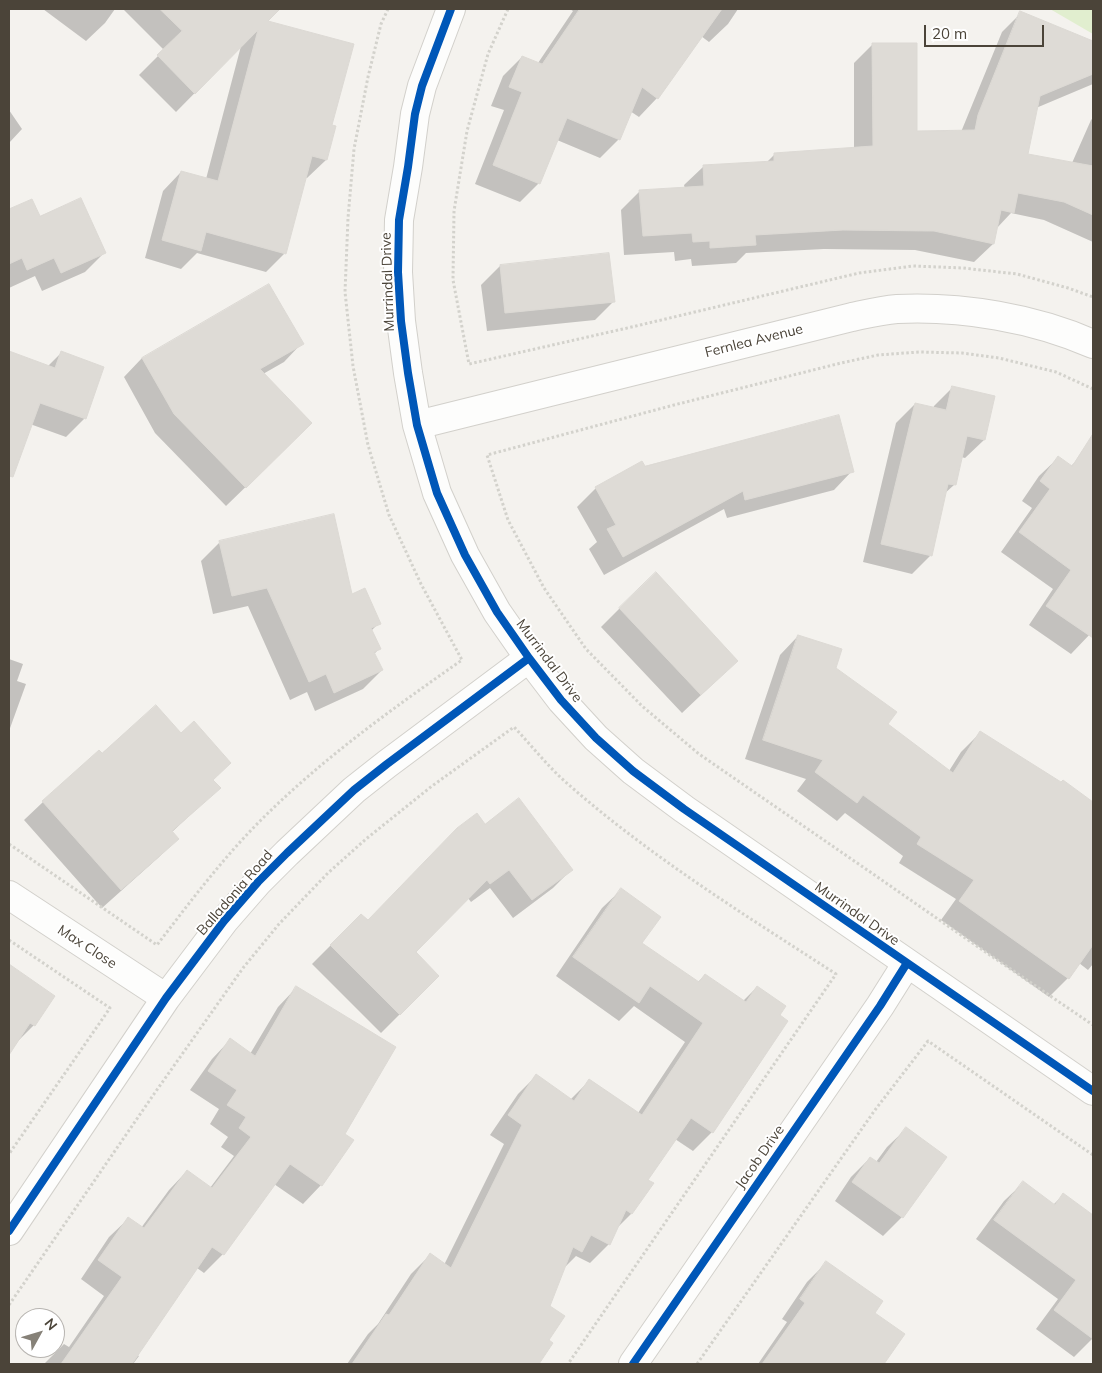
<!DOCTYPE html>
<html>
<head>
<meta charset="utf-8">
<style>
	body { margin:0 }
	#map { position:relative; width:1102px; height:1373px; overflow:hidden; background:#f4f2ee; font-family:Mulish,sans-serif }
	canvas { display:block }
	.frame { position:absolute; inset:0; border:10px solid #4b4439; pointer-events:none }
	.north { position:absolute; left:15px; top:1308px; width:50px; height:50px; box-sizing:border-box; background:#fff; border:1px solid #b7b4b0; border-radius:50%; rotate:51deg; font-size:14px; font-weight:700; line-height:20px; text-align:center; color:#4b4439 }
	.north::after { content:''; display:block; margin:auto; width:18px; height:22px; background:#868178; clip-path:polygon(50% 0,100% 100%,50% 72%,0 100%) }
	.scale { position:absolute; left:924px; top:25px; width:120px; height:22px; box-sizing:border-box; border:2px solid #4b4439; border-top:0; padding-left:6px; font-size:15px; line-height:18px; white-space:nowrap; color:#4b4439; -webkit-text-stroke:4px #fff; paint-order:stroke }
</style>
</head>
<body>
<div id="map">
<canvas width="1102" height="1373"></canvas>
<div class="frame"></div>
<div class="north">N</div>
<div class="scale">20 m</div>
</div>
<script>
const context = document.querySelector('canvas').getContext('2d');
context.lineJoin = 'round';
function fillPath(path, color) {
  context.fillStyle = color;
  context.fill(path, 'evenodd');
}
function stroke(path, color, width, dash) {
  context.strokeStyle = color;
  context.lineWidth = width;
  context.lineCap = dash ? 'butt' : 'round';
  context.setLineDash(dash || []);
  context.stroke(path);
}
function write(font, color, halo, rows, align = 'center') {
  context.font = font + ' Mulish,sans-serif';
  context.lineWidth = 4;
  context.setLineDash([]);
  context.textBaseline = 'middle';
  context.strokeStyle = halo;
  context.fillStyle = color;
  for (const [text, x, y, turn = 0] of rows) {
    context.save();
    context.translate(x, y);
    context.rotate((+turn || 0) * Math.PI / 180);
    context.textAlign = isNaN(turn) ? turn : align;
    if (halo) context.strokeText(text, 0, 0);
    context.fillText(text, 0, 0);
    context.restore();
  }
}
fillPath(new Path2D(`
	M 1050,9 L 1093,9 L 1093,34 Z`), '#e1eecf');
fillPath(new Path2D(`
	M 43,9 L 115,9 L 105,23 L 86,41 Z
	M 123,9 L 278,9 L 265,22 L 331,125 L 326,160 L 307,178 L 305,178 L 285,253 L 266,272 L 197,253 L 181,269 L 145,258 L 163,191 L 181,172 L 206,179 L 241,46 L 176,112 L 139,75 L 164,50 Z
	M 570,9 L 738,9 L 728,24 L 709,42 L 701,36 L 657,98 L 639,117 L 630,111 L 619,139 L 600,158 L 557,140 L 539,183 L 520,202 L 475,184 L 504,110 L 491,106 L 503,76 L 522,57 L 538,63 L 573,11 Z
	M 1021,13 L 1093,42 L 1093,84 L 1036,108 L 1026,155 L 1072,163 L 1091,120 L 1093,118 L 1093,242 L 1044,220 L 1011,213 L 996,229 L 993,244 L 974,262 L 915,250 L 824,249 L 746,253 L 736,263 L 692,266 L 691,259 L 675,261 L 674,252 L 624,255 L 621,210 L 640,191 L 685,189 L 684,185 L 703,167 L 766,163 L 774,155 L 854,149 L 854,63 L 873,44 L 916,132 L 961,132 L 1002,32 Z
	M 9,110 L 22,129 L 9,143 Z
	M 32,200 L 39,217 L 104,253 L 85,272 L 42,291 L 35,276 L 9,288 L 9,210 Z
	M 608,255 L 614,301 L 595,320 L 487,331 L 481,285 L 500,266 Z
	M 302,343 L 284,362 L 263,374 L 292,442 L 226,506 L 155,433 L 124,377 L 142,358 Z
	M 9,352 L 48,366 L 61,353 L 85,418 L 66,437 L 30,424 L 26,437 L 9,454 Z
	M 953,387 L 984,440 L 965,458 L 961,457 L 954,485 L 944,494 L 930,556 L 912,574 L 863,562 L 896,423 L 915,404 L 933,409 L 934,406 Z
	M 1093,455 L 1093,631 L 1071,654 L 1029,625 L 1053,589 L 1001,552 L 1032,508 L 1022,501 L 1039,476 L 1058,458 L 1071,466 L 1077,460 L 1084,465 Z
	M 852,471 L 834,490 L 727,518 L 724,509 L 604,575 L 589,549 L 597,542 L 577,507 L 596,488 Z
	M 220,542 L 351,595 L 379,623 L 371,631 L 379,649 L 374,654 L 382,670 L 363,689 L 315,711 L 307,692 L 290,700 L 248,606 L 213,614 L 201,561 Z
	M 620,608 L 718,679 L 682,713 L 601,627 Z
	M 798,636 L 835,669 L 886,724 L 949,771 L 961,752 L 980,733 L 1061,784 L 1063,782 L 1093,803 L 1093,964 L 1088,970 L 1079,963 L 1068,978 L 1049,997 L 941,920 L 956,899 L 899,863 L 903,856 L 845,813 L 837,821 L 797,791 L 806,779 L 745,759 L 780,655 Z
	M 9,659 L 23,664 L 17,681 L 26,684 L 9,731 Z
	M 102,755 L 212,781 L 219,788 L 172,832 L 177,839 L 159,857 L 102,908 L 24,820 L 43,802 Z
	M 485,826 L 571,870 L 553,888 L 513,918 L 490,888 L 471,902 L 468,898 L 414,952 L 438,976 L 381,1033 L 312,964 L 361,915 L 368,922 Z
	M 621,890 L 640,944 L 697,983 L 705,975 L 743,1001 L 757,987 L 778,1016 L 786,1021 L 712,1132 L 693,1151 L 675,1139 L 647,1180 L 632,1213 L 616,1229 L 609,1244 L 590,1263 L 576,1256 L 563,1269 L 548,1306 L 563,1316 L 531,1364 L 347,1364 L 368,1334 L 378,1324 L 411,1274 L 430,1255 L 444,1265 L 504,1144 L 490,1135 L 518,1094 L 536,1076 L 570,1100 L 590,1080 L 638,1113 L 685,1042 L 634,1006 L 619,1021 L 556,976 L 602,908 Z
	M 9,966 L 53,996 L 34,1025 L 15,1044 L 9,1053 Z
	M 296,988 L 343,1134 L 321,1185 L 303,1204 L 274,1184 L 223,1254 L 204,1273 L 197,1268 L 137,1355 L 139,1356 L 133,1364 L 44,1364 L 64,1344 L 69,1347 L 104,1296 L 81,1279 L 109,1237 L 128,1219 L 141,1228 L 169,1190 L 187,1171 L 210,1188 L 234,1156 L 221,1147 L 228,1137 L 210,1124 L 219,1109 L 190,1090 L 212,1059 L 230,1040 L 250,1054 L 278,1007 Z
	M 906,1129 L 902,1217 L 883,1236 L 835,1201 L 851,1177 L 870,1158 L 876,1162 L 887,1147 Z
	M 1023,1183 L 1053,1205 L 1063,1195 L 1093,1218 L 1093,1338 L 1074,1357 L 1036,1329 L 1058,1299 L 976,1239 L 1004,1201 Z
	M 826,1263 L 873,1313 L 903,1335 L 883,1364 L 758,1364 L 787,1322 L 782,1319 L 807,1282 Z`), '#0003');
const building = new Path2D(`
	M 160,9 L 280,9 L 268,21 L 354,44 L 332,125 L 336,126 L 327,160 L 312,156 L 286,254 L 206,232 L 201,251 L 162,240 L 181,171 L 218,181 L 258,30 L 195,94 L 157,55 L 182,31 Z
	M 580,9 L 722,9 L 658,99 L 642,87 L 620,140 L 567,118 L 540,184 L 493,165 L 522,92 L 509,87 L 522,56 L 542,64 Z
	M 1020,11 L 1093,41 L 1093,74 L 1040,96 L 1028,154 L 1093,166 L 1093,215 L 1064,202 L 1018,193 L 1014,213 L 1001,210 L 994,244 L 934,231 L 843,230 L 755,235 L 756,245 L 710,248 L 710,241 L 693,242 L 692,233 L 643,236 L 639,190 L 704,186 L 703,165 L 774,161 L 774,153 L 873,146 L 872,43 L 917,43 L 917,131 L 975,130 L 978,115 Z
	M 81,198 L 106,253 L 61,273 L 54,258 L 27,270 L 22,258 L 9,264 L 9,209 L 32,199 L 40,216 Z
	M 609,253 L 615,302 L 505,313 L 500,265 Z
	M 269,284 L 304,344 L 260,369 L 312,423 L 246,488 L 174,414 L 142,358 Z
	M 9,351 L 55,368 L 61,351 L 104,367 L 86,419 L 40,403 L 13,477 L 9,476 Z
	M 952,386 L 995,396 L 985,440 L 967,436 L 956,485 L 948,484 L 932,556 L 881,544 L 915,403 L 946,410 Z
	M 839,415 L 854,472 L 745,500 L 743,491 L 623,557 L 607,529 L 616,525 L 595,487 L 642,461 L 645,466 Z
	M 1093,434 L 1093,638 L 1046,606 L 1071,570 L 1019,532 L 1050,489 L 1040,481 L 1058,456 L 1072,466 Z
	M 334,514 L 352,594 L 365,588 L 381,624 L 371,628 L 381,649 L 374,652 L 383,670 L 334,693 L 326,674 L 309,682 L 267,588 L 232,596 L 219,541 Z
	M 656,572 L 738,661 L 701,695 L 619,608 Z
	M 798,635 L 842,649 L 836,668 L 897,712 L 888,724 L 953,773 L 980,731 L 1061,782 L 1063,780 L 1093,802 L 1093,945 L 1069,979 L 959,901 L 974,880 L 917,844 L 921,837 L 863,795 L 857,803 L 815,772 L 823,760 L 763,740 Z
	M 156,705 L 181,733 L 194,721 L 231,763 L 213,780 L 221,788 L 172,831 L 179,839 L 121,890 L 42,801 L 99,750 L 102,753 Z
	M 519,798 L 573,870 L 532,900 L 509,870 L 490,884 L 487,880 L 416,952 L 439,976 L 400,1015 L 330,945 L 361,914 L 368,920 L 457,828 L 477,813 L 485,824 Z
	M 621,888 L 661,917 L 642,943 L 699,982 L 705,974 L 746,1002 L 757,986 L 786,1006 L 780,1015 L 788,1021 L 713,1133 L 691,1118 L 648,1180 L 654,1183 L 632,1214 L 626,1210 L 610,1245 L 591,1235 L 582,1252 L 573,1247 L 550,1306 L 565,1316 L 549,1340 L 553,1343 L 539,1364 L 352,1364 L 386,1314 L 389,1315 L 430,1253 L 451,1268 L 522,1125 L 508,1115 L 536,1074 L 574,1101 L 589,1079 L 642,1115 L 703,1023 L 650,986 L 639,1003 L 573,957 Z
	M 9,964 L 55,996 L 35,1026 L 30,1023 L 9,1055 Z
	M 296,986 L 396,1047 L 345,1134 L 354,1140 L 322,1186 L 290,1164 L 224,1255 L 212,1247 L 132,1364 L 61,1364 L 122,1277 L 98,1260 L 128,1217 L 144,1228 L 187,1170 L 212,1188 L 251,1137 L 239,1128 L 246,1117 L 227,1105 L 237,1090 L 208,1071 L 230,1038 L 255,1056 Z
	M 906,1127 L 947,1157 L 903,1218 L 852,1182 L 870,1157 L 879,1163 Z
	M 1023,1181 L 1055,1205 L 1063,1193 L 1093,1215 L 1093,1339 L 1054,1310 L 1076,1280 L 994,1220 Z
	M 826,1261 L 883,1301 L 875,1313 L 905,1334 L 884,1364 L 762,1364 L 805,1303 L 800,1299 Z`);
fillPath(building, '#dedbd6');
stroke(building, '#dcd9d4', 1);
const street = new Path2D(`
	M 451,9 L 422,86 L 415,114 L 408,167 L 399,220 L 398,272 L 401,321 L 408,373 L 417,425 L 437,493 L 465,555 L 497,612 L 529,658 L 561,700 L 596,738 L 633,771 L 684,809 L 1093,1091
	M 417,425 L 852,317 C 866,314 882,310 897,309 C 962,306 1034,318 1093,344
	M 9,895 L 166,998
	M 9,1231 L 166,998 L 224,921 L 258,882 L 287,853 L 354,790 L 387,764 L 529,658
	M 633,1364 L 880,1006 L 907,963`);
stroke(street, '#d2d0cb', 30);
stroke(new Path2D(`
	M 508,9 L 488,54 L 467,131 L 454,211 L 453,280 L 469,364 L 636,326 L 859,273 L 913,266 L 963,268 L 1017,274 L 1068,288 L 1093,297
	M 1093,389 L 1056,372 L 999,358 L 962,353 L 919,352 L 878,355 L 841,363 L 674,405 L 487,455 L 508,520 L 544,588 L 586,649 L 642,706 L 699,754 L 876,876 L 984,951 L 1093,1025
	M 9,844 L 157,945 C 190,902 223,858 261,820 C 322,759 392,709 462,660 L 421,584 L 389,515 L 368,445 L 353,366 L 345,292 L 348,218 L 354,149 L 368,77 L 381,24 L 388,9
	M 9,940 L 110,1008 L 9,1154
	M 9,1305 L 154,1094 L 243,968 L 279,924 L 328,873 L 366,839 L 432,786 L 514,727 C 532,746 549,768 569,785 C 651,857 745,915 836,974 L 568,1364
	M 697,1364 L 875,1110 L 928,1041 L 1093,1155`), '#d3d2cc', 3, [2.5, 2.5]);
stroke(street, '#fdfdfc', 28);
stroke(new Path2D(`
	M 451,9 L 422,86 L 415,114 L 408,167 L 399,220 L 398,272 L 401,321 L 408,373 L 417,425 L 437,493 L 465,555 L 497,612 L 529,658 L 561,700 L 596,738 L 633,771 L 684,809 L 1093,1091
	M 9,1231 L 166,998 L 224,921 L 258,882 L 287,853 L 354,790 L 387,764 L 529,658
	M 633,1364 L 880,1006 L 907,963`), '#0057b8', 8);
write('14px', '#4b4439', '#fff', [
	["Murrindal Drive",388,282,-92],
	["Fernlea Avenue",754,341,-14],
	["Murrindal Drive",549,661,53],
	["Balladonia Road",235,893,-49],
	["Murrindal Drive",857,914,35],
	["Max Close",87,947,33],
	["Jacob Drive",760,1157,-55]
]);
</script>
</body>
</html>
